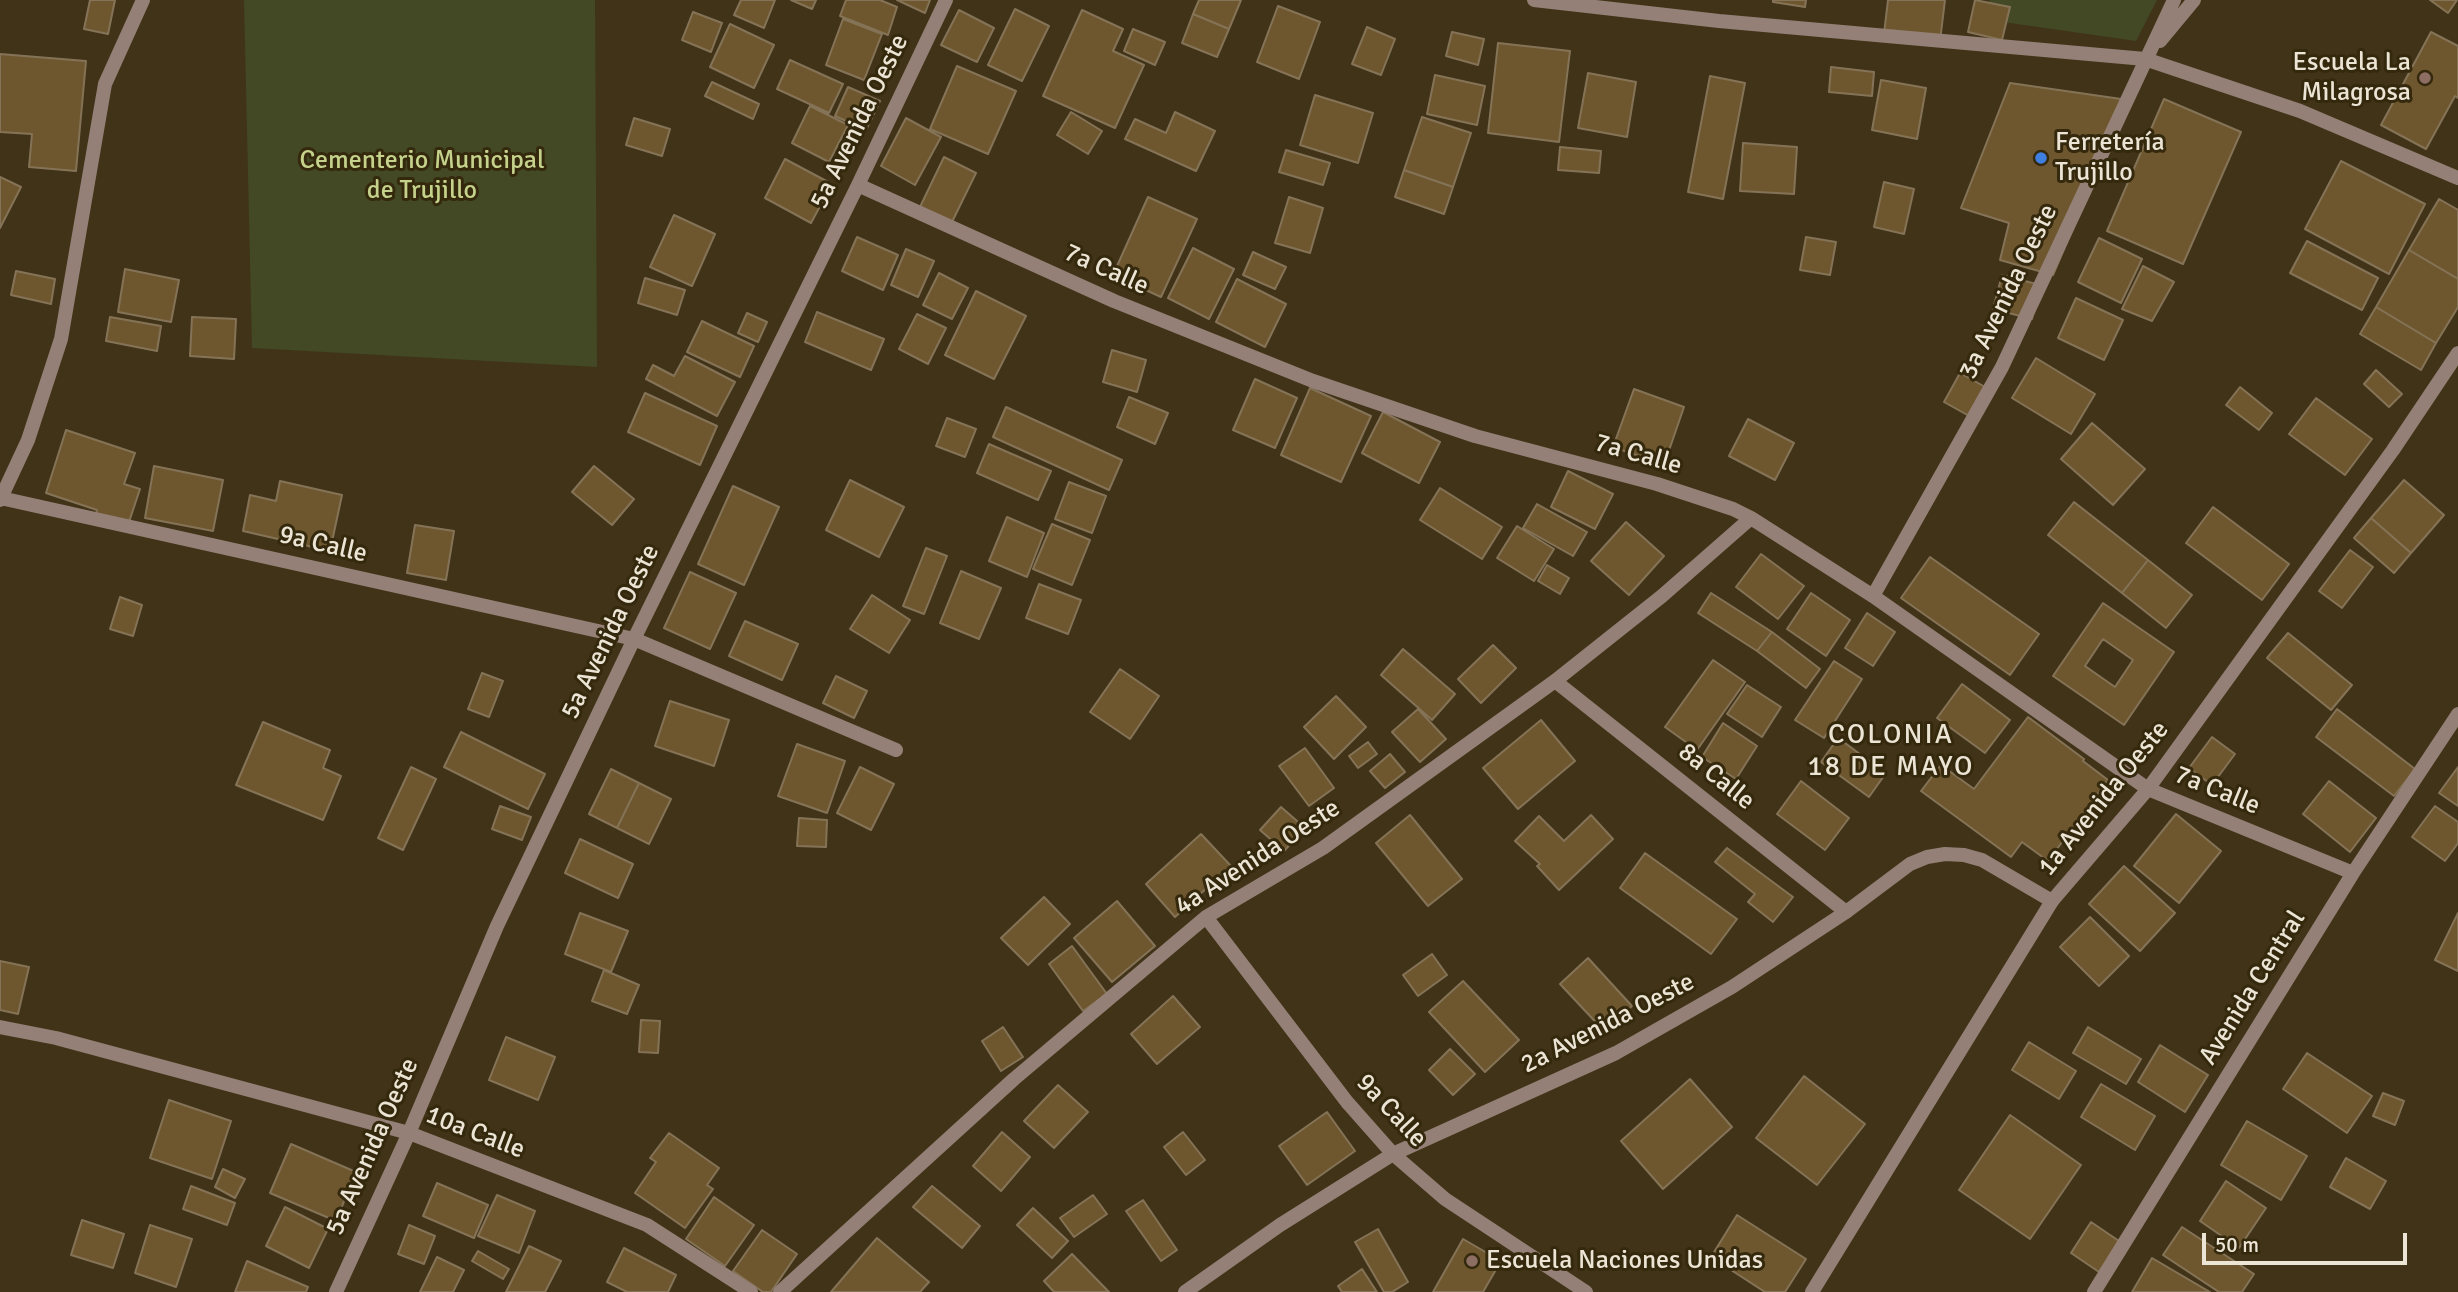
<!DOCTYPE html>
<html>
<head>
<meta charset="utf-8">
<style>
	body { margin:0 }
	#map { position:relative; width:2458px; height:1292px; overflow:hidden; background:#403318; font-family:Signika,sans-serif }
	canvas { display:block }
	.scale { position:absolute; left:2202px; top:1233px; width:205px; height:32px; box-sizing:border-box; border:4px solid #ece5d5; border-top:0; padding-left:9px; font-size:21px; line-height:24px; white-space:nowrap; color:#ece5d5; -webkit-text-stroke:5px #35290d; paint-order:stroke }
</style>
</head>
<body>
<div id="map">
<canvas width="2458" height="1292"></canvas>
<div class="scale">50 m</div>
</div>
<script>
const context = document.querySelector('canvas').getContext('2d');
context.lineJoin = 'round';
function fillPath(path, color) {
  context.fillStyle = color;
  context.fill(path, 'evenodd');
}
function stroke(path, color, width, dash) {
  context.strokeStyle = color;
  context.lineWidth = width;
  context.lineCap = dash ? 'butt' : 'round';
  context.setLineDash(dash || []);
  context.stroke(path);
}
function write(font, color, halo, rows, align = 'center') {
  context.font = font + ' Signika,sans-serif';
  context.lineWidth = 6;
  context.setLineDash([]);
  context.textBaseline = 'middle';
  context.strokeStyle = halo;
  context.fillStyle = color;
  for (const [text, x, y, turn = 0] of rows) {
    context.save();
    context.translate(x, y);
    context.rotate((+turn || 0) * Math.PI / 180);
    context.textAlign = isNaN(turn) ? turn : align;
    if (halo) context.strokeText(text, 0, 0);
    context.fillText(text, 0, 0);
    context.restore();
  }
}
fillPath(new Path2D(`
	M 244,0 L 595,0 L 597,367 L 252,348 Z
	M 1990,0 L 2157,0 L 2136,41 L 1982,19 Z`), '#424924');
const building = new Path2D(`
	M 90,0 L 115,0 L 108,34 L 84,29 Z
	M 741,0 L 775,0 L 764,28 L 734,15 Z
	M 791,0 L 816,0 L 812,9 Z
	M 846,0 L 880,0 L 897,7 L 888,35 L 840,16 Z
	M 897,0 L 930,0 L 925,13 Z
	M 1199,0 L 1241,0 L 1229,29 L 1193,14 Z
	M 1773,0 L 1806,0 L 1805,7 L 1773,2 Z
	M 1888,0 L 1945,0 L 1940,41 L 1884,34 Z
	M 1975,0 L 2010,7 L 2002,40 L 1968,32 Z
	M 2430,0 L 2457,0 L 2448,13 Z
	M 1278,6 L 1320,22 L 1299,79 L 1257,62 Z
	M 1015,9 L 1049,26 L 1022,81 L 988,65 Z
	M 959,10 L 994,28 L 977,62 L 941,45 Z
	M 1082,10 L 1123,29 L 1113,51 L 1144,65 L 1115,128 L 1043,96 Z
	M 693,12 L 722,23 L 711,52 L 682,40 Z
	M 1193,14 L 1229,29 L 1217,57 L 1182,43 Z
	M 843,19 L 882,34 L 864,80 L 826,65 Z
	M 730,24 L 774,45 L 754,88 L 710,67 Z
	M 1367,27 L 1395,39 L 1381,75 L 1352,64 Z
	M 1133,29 L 1165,42 L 1155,65 L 1124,51 Z
	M 1452,32 L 1484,39 L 1478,65 L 1446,56 Z
	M 2431,32 L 2458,46 L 2458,98 L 2455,96 L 2426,149 L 2381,125 Z
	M 1498,43 L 1570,51 L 1559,142 L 1488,133 Z
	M 0,54 L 86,61 L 76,171 L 29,167 L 32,134 L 0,132 Z
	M 790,60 L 843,84 L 829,113 L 777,89 Z
	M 957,66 L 1016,91 L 988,154 L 930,129 Z
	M 1831,67 L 1874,72 L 1872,96 L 1829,92 Z
	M 1588,73 L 1636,82 L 1627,137 L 1578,128 Z
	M 1435,75 L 1485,86 L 1477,125 L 1427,114 Z
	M 1710,76 L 1745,83 L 1723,199 L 1688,192 Z
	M 1881,80 L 1926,88 L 1917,139 L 1872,130 Z
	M 712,82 L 759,104 L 753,119 L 705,96 Z
	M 2010,83 L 2128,100 L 2053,275 L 2000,260 L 2009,223 L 1961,208 Z
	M 848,87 L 880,101 L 866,130 L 835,116 Z
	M 1315,95 L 1373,113 L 1358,163 L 1300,145 Z
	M 2164,99 L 2241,132 L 2183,264 L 2107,231 Z
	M 810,106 L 848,125 L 829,162 L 792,143 Z
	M 1071,112 L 1102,131 L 1088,154 L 1057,135 Z
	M 1175,112 L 1215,131 L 1196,171 L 1125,139 L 1135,119 L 1166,133 Z
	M 1422,117 L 1471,133 L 1453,187 L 1404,170 Z
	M 634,118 L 670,129 L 662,156 L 626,145 Z
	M 906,118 L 941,137 L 915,185 L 881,166 Z
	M 1743,143 L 1797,147 L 1794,194 L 1740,191 Z
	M 1560,147 L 1601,151 L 1599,173 L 1558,170 Z
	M 1286,150 L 1330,163 L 1323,185 L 1279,172 Z
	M 944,157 L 976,173 L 951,224 L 919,209 Z
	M 785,159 L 832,184 L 811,223 L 765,198 Z
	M 2341,161 L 2425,204 L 2389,274 L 2305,229 Z
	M 1404,170 L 1453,187 L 1444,214 L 1395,197 Z
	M 0,177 L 21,187 L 0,228 Z
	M 1884,182 L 1914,189 L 1904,234 L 1874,227 Z
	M 1148,197 L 1197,219 L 1161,297 L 1113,275 Z
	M 1289,197 L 1323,208 L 1310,253 L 1275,243 Z
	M 2439,199 L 2458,210 L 2458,279 L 2409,250 Z
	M 674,215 L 715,234 L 692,286 L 650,267 Z
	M 857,237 L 898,255 L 883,290 L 842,271 Z
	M 1806,237 L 1836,242 L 1830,275 L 1800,270 Z
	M 2099,238 L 2142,259 L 2121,303 L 2078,282 Z
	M 2307,241 L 2378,278 L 2362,310 L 2290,273 Z
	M 1193,248 L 1234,269 L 1209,319 L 1168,298 Z
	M 906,249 L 934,261 L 918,297 L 891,285 Z
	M 2409,250 L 2458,279 L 2458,307 L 2436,343 L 2376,307 Z
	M 1253,252 L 1286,267 L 1275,289 L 1243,275 Z
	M 2143,266 L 2174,282 L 2152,321 L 2122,309 Z
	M 125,269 L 179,280 L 171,322 L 118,312 Z
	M 16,271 L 55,279 L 51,304 L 11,295 Z
	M 939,273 L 968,288 L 952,319 L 923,305 Z
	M 2002,275 L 2040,285 L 2032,319 L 1993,309 Z
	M 645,278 L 685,290 L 677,315 L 638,303 Z
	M 1237,279 L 1286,304 L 1265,347 L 1216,322 Z
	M 976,291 L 1026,316 L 994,379 L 945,355 Z
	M 2076,298 L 2123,320 L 2104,360 L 2058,338 Z
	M 2376,307 L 2436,343 L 2421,370 L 2360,334 Z
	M 817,312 L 884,339 L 871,370 L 805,342 Z
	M 747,313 L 767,322 L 758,342 L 738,333 Z
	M 917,314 L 946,328 L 928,364 L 899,349 Z
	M 110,317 L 161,326 L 157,351 L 106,341 Z
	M 192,317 L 236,319 L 234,359 L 190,356 Z
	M 702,321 L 754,346 L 740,377 L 687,352 Z
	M 1112,350 L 1146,360 L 1137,392 L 1103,382 Z
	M 685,356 L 735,382 L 717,416 L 646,379 L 653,365 L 674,376 Z
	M 2036,358 L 2095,394 L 2071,434 L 2012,398 Z
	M 2376,370 L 2402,394 L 2389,407 L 2364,384 Z
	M 1960,373 L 1987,388 L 1971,417 L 1944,402 Z
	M 1255,379 L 1297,398 L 1275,448 L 1233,430 Z
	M 2240,387 L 2272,413 L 2259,430 L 2226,405 Z
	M 1310,388 L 1371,416 L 1341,482 L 1281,455 Z
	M 1634,389 L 1684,407 L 1664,465 L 1613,447 Z
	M 645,393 L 717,426 L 700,465 L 628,432 Z
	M 1129,397 L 1168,413 L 1155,444 L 1117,427 Z
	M 2316,398 L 2372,439 L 2345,475 L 2289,434 Z
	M 1006,407 L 1122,460 L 1109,490 L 993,437 Z
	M 1383,412 L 1440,442 L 1419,483 L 1362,453 Z
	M 947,418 L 976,429 L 965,457 L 936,446 Z
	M 1748,419 L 1794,443 L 1775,480 L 1729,456 Z
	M 2092,423 L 2145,469 L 2113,505 L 2061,459 Z
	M 66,430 L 135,453 L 124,484 L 140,489 L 128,525 L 96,514 L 97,510 L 46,493 Z
	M 989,444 L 1051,471 L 1038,500 L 977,473 Z
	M 154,466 L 223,480 L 213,531 L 145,518 Z
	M 594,466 L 634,499 L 612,525 L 572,492 Z
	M 1568,471 L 1613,494 L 1595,529 L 1551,507 Z
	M 850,480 L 904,507 L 879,557 L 826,530 Z
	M 2404,480 L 2444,515 L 2411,553 L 2371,518 Z
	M 280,481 L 342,495 L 330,551 L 243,531 L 250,495 L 276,501 Z
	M 1069,482 L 1106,496 L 1092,533 L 1055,519 Z
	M 733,486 L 779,507 L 744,585 L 698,564 Z
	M 1440,488 L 1502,527 L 1482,559 L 1420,520 Z
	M 2074,502 L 2148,560 L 2122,593 L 2048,535 Z
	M 1537,504 L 1587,532 L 1573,556 L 1523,528 Z
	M 2213,507 L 2289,564 L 2262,600 L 2186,543 Z
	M 1007,517 L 1044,533 L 1027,577 L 989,561 Z
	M 2371,518 L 2411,553 L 2394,573 L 2354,538 Z
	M 1626,522 L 1664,556 L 1629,595 L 1591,561 Z
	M 1052,524 L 1090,540 L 1072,585 L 1033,569 Z
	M 415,525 L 454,531 L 446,580 L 407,573 Z
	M 1517,526 L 1554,549 L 1534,581 L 1497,558 Z
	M 926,548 L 947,556 L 924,614 L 903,606 Z
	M 2350,550 L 2373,567 L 2342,608 L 2319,591 Z
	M 1761,554 L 1804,586 L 1778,619 L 1736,587 Z
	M 1930,557 L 2039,634 L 2010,675 L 1901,598 Z
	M 2148,560 L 2192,595 L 2166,628 L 2122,593 Z
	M 1547,565 L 1569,578 L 1560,594 L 1538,581 Z
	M 961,571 L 1001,588 L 979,639 L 940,623 Z
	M 690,572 L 736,593 L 710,649 L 664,628 Z
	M 1039,584 L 1081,600 L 1068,634 L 1026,618 Z
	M 1711,593 L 1772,632 L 1757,651 L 1698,613 Z
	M 1811,593 L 1850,620 L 1826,656 L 1787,629 Z
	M 872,595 L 910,620 L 889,653 L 850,629 Z
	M 120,597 L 142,605 L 133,636 L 110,629 Z
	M 2103,603 L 2174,652 L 2124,725 L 2053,676 ZM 2103,639 L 2133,660 L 2115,687 L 2085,666 Z
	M 1867,613 L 1895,632 L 1873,666 L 1845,648 Z
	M 745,621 L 798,644 L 782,680 L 729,656 Z
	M 1772,632 L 1820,669 L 1806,688 L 1757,651 Z
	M 2288,633 L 2352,685 L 2331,710 L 2267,658 Z
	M 1493,645 L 1516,668 L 1481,703 L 1458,679 Z
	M 1403,649 L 1455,694 L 1432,720 L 1381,675 Z
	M 1713,660 L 1745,682 L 1697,750 L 1665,727 Z
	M 1834,661 L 1862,679 L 1824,738 L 1795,720 Z
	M 1120,669 L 1159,696 L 1130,739 L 1090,712 Z
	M 482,673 L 503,681 L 489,717 L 468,709 Z
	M 836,676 L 867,691 L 854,718 L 823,703 Z
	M 1962,684 L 2010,720 L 1985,753 L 1937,718 Z
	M 1747,685 L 1781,707 L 1762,737 L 1727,714 Z
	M 1336,696 L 1366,727 L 1334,759 L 1304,727 Z
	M 670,701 L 729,720 L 714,766 L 655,746 Z
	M 1418,709 L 1446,739 L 1420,762 L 1392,732 Z
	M 2337,709 L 2415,769 L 2394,796 L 2316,737 Z
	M 2028,717 L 2084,759 L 2083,761 L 2108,780 L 2048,861 L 2022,842 L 2011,857 L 1921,791 L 1941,765 L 1974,789 Z
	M 1541,720 L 1575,761 L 1518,809 L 1483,768 Z
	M 263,722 L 330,750 L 323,768 L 341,776 L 323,820 L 236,785 Z
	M 1723,723 L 1757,746 L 1736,779 L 1702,757 Z
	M 461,732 L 545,774 L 528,809 L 444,767 Z
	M 2212,737 L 2235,754 L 2212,785 L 2189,768 Z
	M 1838,738 L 1886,773 L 1869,797 L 1821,762 Z
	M 1368,742 L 1377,754 L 1358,768 L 1349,756 Z
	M 797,744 L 845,761 L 827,813 L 778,796 Z
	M 1305,748 L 1334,788 L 1309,806 L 1279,766 Z
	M 1390,754 L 1405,772 L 1385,788 L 1370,771 Z
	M 411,767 L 436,779 L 403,850 L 378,838 Z
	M 860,767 L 894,784 L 871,830 L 837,813 Z
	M 2458,767 L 2458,806 L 2439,793 Z
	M 611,769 L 639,783 L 617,828 L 589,814 Z
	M 1801,781 L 1849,818 L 1825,850 L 1777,814 Z
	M 2329,781 L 2376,818 L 2350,852 L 2303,814 Z
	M 639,783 L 671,799 L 649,844 L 617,828 Z
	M 500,806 L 531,817 L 522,840 L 492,829 Z
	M 2435,806 L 2458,822 L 2458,843 L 2445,861 L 2412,837 Z
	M 1281,807 L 1305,828 L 1284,851 L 1260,830 Z
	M 2176,814 L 2221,851 L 2179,903 L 2134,866 Z
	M 1410,815 L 1462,879 L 1428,906 L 1376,843 Z
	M 1591,815 L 1613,839 L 1559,890 L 1537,866 L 1540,864 L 1515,841 L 1539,816 L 1564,841 Z
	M 799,818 L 827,820 L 826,847 L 797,846 Z
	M 1201,834 L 1231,866 L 1175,917 L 1146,884 Z
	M 580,839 L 633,864 L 618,898 L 565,873 Z
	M 1727,848 L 1793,897 L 1773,922 L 1748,902 L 1755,894 L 1715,862 Z
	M 1645,853 L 1737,919 L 1711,954 L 1620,888 Z
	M 2124,866 L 2175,913 L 2140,951 L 2089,904 Z
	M 1044,897 L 1070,924 L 1028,965 L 1001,938 Z
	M 1117,901 L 1155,946 L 1112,982 L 1074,938 Z
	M 580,913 L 628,931 L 611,972 L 565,954 Z
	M 2458,913 L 2458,971 L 2435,960 Z
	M 2090,917 L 2129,956 L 2099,986 L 2060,947 Z
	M 1072,946 L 1107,994 L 1083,1011 L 1049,964 Z
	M 1432,954 L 1447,975 L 1418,996 L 1403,975 Z
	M 1588,958 L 1632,1006 L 1604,1031 L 1560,984 Z
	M 0,961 L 29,967 L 18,1014 L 0,1010 Z
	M 604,970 L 639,985 L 627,1014 L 592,1001 Z
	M 1463,981 L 1519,1040 L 1485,1072 L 1429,1012 Z
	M 1173,996 L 1200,1027 L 1157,1064 L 1131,1034 Z
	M 641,1020 L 660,1021 L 658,1053 L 639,1052 Z
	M 1003,1027 L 1023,1057 L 1001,1071 L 982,1041 Z
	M 2088,1027 L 2141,1059 L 2126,1084 L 2073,1053 Z
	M 506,1037 L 555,1057 L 538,1100 L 489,1080 Z
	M 2029,1042 L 2076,1071 L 2059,1099 L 2012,1070 Z
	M 2160,1045 L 2208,1075 L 2185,1112 L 2138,1082 Z
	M 1450,1049 L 1475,1074 L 1453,1095 L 1429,1070 Z
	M 2307,1053 L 2372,1096 L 2347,1133 L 2283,1089 Z
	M 1804,1076 L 1865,1124 L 1817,1185 L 1756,1138 Z
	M 1690,1079 L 1732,1127 L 1663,1189 L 1621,1141 Z
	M 2101,1084 L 2155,1116 L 2135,1150 L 2081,1117 Z
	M 1058,1085 L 1088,1112 L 1054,1148 L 1024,1121 Z
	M 2383,1093 L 2404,1101 L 2395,1125 L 2373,1116 Z
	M 169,1100 L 231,1121 L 212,1179 L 150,1158 Z
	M 1327,1112 L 1355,1151 L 1307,1185 L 1279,1146 Z
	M 2010,1115 L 2081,1165 L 2030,1239 L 1959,1190 Z
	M 2247,1121 L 2307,1156 L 2281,1200 L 2221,1165 Z
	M 1002,1132 L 1030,1157 L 1001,1191 L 973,1166 Z
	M 1183,1132 L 1205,1160 L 1186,1175 L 1164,1147 Z
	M 669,1133 L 719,1168 L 707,1185 L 713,1189 L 685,1228 L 635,1193 L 656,1162 L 650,1158 Z
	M 291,1144 L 356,1172 L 336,1221 L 270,1193 Z
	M 2346,1158 L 2386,1181 L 2370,1209 L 2330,1187 Z
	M 223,1169 L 245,1179 L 235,1198 L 215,1187 Z
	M 2226,1181 L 2266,1208 L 2239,1248 L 2200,1221 Z
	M 437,1183 L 488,1205 L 474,1238 L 423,1216 Z
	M 191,1186 L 235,1203 L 227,1225 L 183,1209 Z
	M 932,1186 L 980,1226 L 962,1248 L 913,1207 Z
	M 497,1195 L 535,1211 L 519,1253 L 478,1236 Z
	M 1093,1195 L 1107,1214 L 1074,1237 L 1060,1218 Z
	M 714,1197 L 754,1225 L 725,1266 L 686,1239 Z
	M 1143,1200 L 1177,1250 L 1161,1261 L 1126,1211 Z
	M 285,1207 L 328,1229 L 309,1268 L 266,1246 Z
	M 1033,1208 L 1068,1241 L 1052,1258 L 1017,1225 Z
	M 1737,1215 L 1806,1259 L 1785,1292 L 1765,1292 L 1711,1257 Z
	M 82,1220 L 124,1234 L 113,1268 L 71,1255 Z
	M 2091,1222 L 2119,1241 L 2099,1272 L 2071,1253 Z
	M 150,1225 L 192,1239 L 176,1287 L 135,1273 Z
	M 409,1225 L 435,1236 L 424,1264 L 398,1254 Z
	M 2182,1227 L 2254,1274 L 2242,1292 L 2219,1292 L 2163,1255 Z
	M 1378,1229 L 1408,1282 L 1392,1292 L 1384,1292 L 1355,1242 Z
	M 762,1230 L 797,1254 L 771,1292 L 763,1292 L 733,1271 Z
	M 877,1238 L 929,1282 L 920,1292 L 831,1292 Z
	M 1463,1239 L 1501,1261 L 1483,1292 L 1433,1292 Z
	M 529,1246 L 561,1261 L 545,1292 L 506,1292 Z
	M 624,1248 L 676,1275 L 668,1292 L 627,1292 L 607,1282 Z
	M 478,1251 L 509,1269 L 503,1279 L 472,1261 Z
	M 1072,1254 L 1109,1292 L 1054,1292 L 1044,1281 Z
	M 437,1257 L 464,1270 L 453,1292 L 420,1292 Z
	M 2152,1258 L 2210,1292 L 2132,1292 Z
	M 247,1261 L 308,1287 L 306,1292 L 235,1292 Z
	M 1362,1269 L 1377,1292 L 1342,1292 L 1338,1286 Z`);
fillPath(building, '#6e572f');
stroke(building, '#857357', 2);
stroke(new Path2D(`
	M 1534,0 L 1719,21 L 2145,59 L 2300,111 L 2458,178
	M 2160,41 L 2194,0
	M 858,185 L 1114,301 L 1313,381 L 1475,436 L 1657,484 L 1733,509 L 1751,518 L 1873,596 L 2148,789 L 2353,873
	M 1,498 L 634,639 L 896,750
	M 0,500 L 28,440 L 61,339 L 105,84 L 143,0
	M 1873,596 L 2002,367 L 2174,0
	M 1555,681 L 1846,912
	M 1206,917 L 1347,1102 L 1393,1154 L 1445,1199 L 1586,1292
	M 0,1027 L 56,1038 L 409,1133 L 647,1225 L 751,1292
	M 336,1292 L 409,1133 L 497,926 L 634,639 L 858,185 L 946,0
	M 780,1292 L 1014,1079 L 1206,917 L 1323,848 L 1555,681 L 1662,596 L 1751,518
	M 1812,1292 L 2052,901
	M 2094,1292 L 2353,873 L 2458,714`), '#948076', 14);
stroke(new Path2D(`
	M 1185,1292 L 1280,1225 L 1393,1154 L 1616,1053 L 1732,987 L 1846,912 L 1910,864 L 1927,857 L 1945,854 L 1964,855 L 1982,860 L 2052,901 L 2148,789 L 2393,450 L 2458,353`), '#948076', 14);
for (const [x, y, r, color] of [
	[2425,78,7,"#8d6e63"],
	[2041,158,7,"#3f7fe0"],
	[1472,1261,7,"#8d6e63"]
]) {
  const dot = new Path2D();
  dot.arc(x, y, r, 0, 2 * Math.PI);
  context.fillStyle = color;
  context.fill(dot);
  stroke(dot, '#35290d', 2.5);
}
write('26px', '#ece5d5', '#35290d', [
	["Escuela La",2411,63,"right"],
	["Milagrosa",2411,93,"right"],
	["Ferretería",2055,143],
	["Trujillo",2055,173],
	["Escuela Naciones Unidas",1486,1261]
], 'left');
write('26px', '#ece5d5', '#35290d', [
	["5a Avenida Oeste",860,122,-64],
	["7a Calle",1106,270,24],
	["3a Avenida Oeste",2009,292,-64],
	["7a Calle",1638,455,16],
	["9a Calle",323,545,13],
	["5a Avenida Oeste",611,632,-64],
	["8a Calle",1716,777,39],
	["7a Calle",2217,791,22],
	["1a Avenida Oeste",2104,799,-51],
	["4a Avenida Oeste",1258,858,-33],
	["Avenida Central",2253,988,-58],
	["2a Avenida Oeste",1608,1024,-27],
	["9a Calle",1391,1111,47],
	["10a Calle",475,1133,21],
	["5a Avenida Oeste",373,1147,-66]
]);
write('26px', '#c4d28b', '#35290d', [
	["Cementerio Municipal",422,161],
	["de Trujillo",422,191]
]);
context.letterSpacing = '2px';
write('28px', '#ece5d5', '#35290d', [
	["COLONIA",1891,736],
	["18 DE MAYO",1891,768]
]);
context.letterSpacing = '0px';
</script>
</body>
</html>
